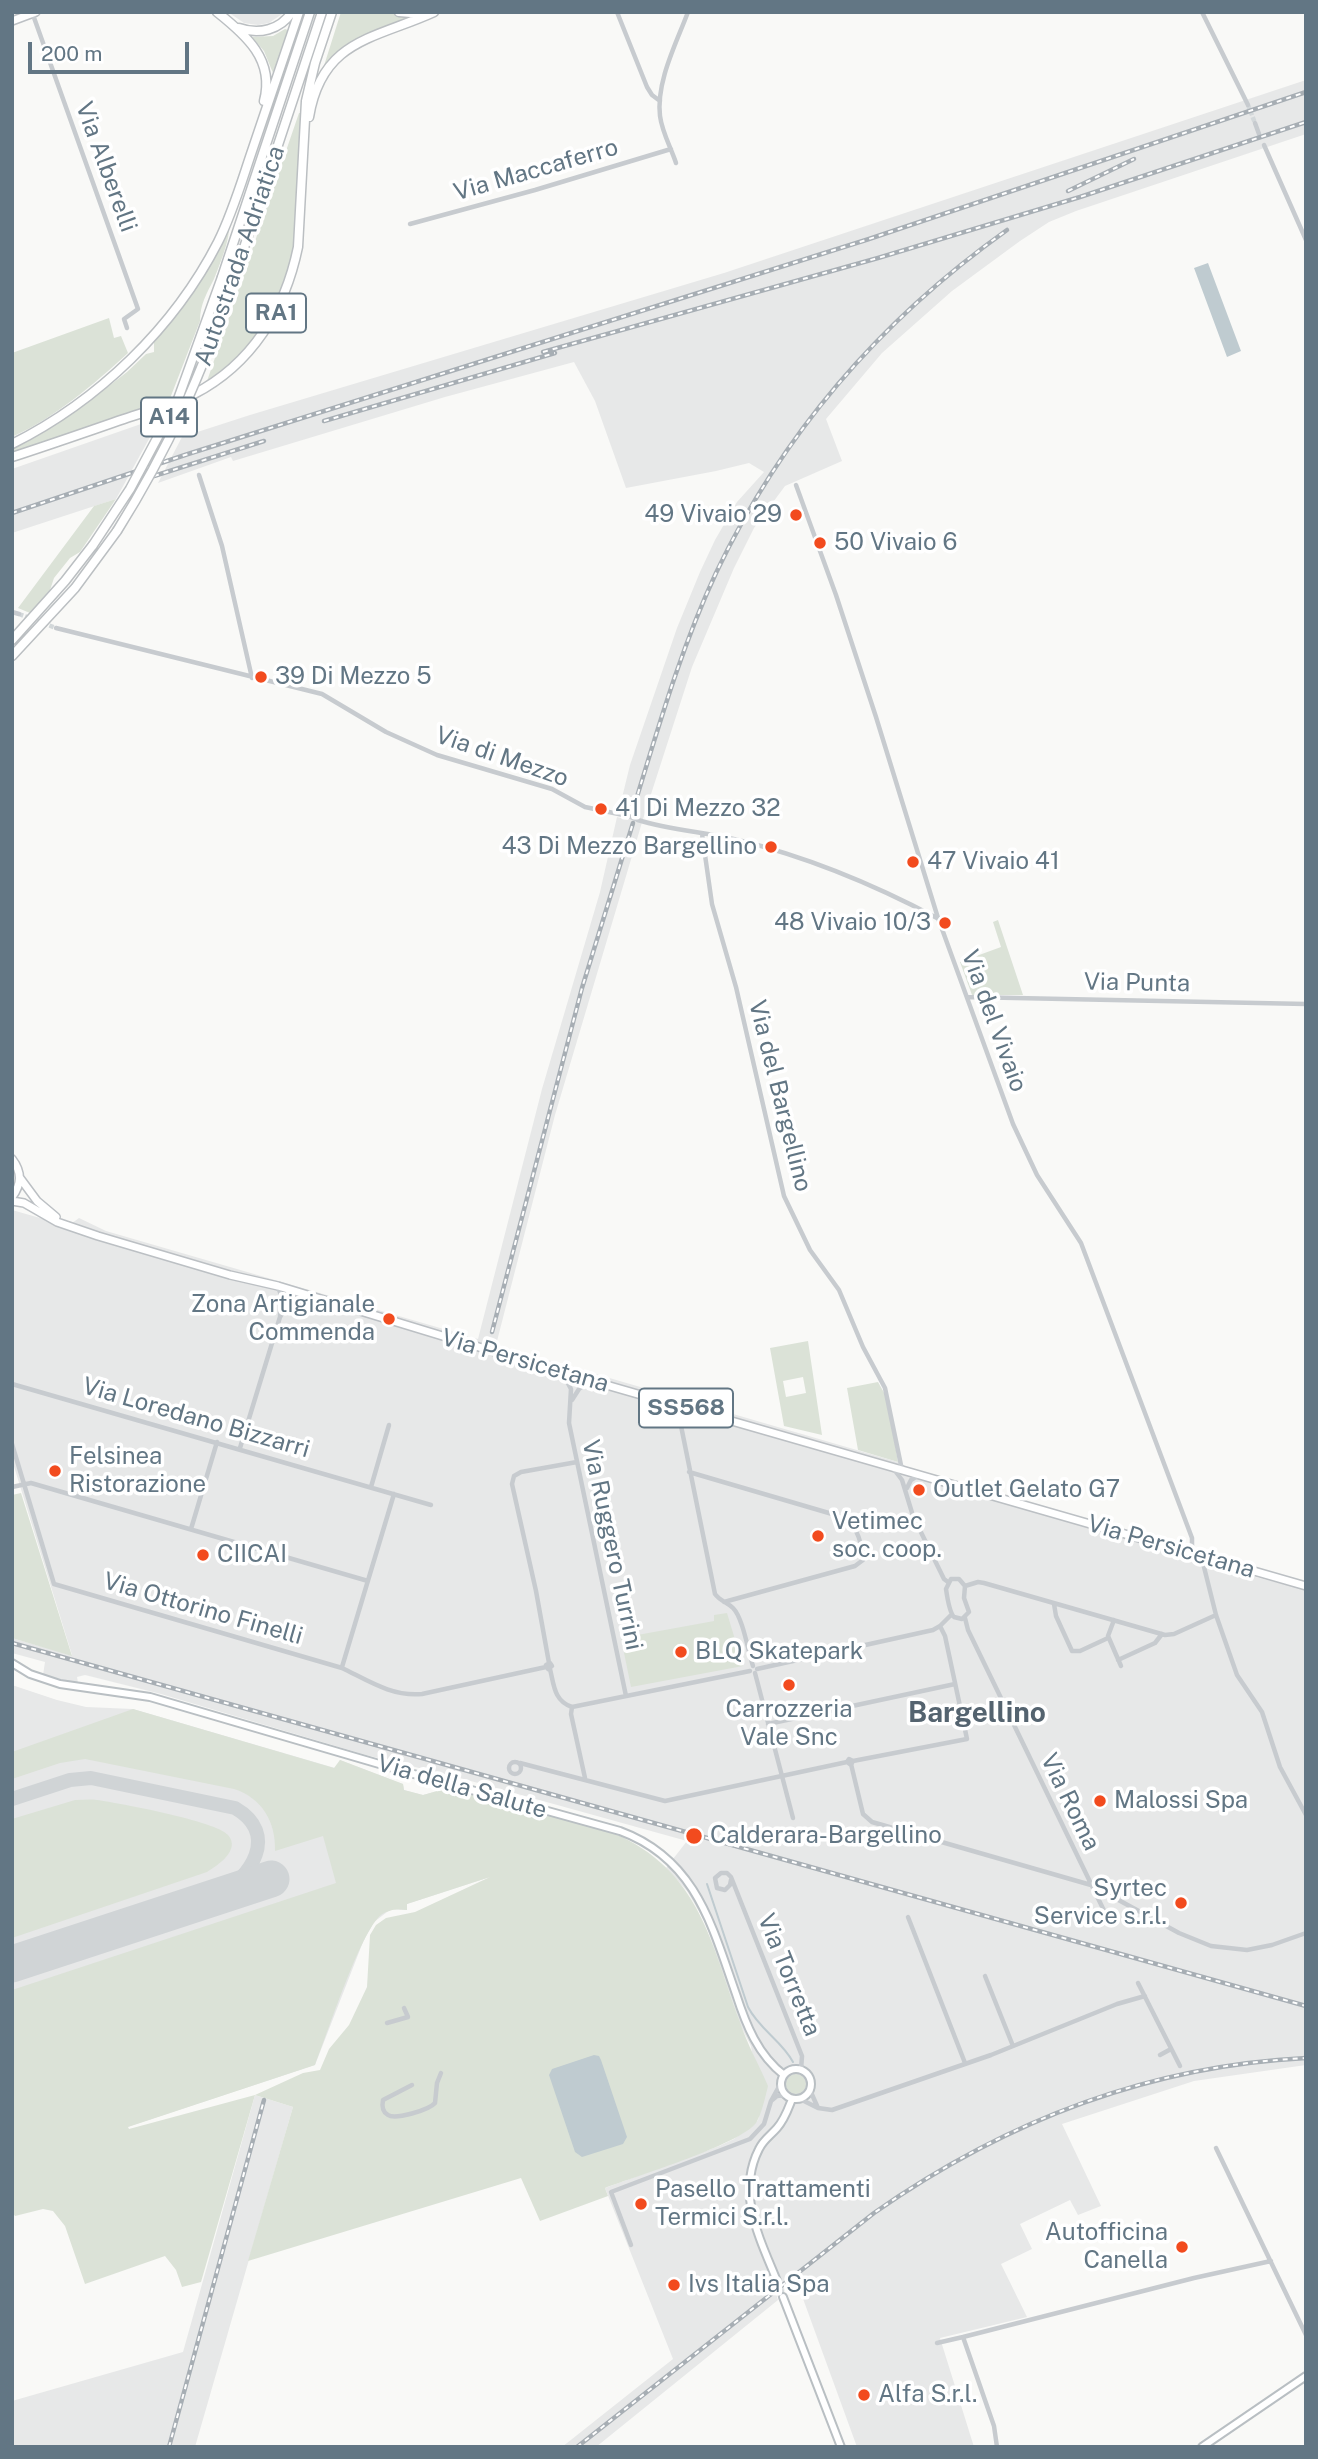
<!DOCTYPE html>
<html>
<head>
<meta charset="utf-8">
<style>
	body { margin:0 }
	#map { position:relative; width:1318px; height:2459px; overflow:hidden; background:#f9f9f7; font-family:"Public Sans",sans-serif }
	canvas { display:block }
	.frame { position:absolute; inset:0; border:14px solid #627684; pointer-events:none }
	.scale { position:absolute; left:28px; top:42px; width:161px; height:32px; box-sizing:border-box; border:4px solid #627684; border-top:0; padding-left:9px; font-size:21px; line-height:24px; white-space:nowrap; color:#627684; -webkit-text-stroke:5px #fff; paint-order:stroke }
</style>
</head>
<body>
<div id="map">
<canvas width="1318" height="2459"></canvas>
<div class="frame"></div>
<div class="scale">200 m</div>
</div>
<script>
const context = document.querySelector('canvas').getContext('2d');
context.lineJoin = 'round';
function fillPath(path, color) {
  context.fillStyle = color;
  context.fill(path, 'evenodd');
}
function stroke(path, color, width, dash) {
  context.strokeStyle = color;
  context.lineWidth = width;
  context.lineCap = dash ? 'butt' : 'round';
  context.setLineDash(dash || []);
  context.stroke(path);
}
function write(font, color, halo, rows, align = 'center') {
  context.font = font + ' "Public Sans",sans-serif';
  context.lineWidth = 7;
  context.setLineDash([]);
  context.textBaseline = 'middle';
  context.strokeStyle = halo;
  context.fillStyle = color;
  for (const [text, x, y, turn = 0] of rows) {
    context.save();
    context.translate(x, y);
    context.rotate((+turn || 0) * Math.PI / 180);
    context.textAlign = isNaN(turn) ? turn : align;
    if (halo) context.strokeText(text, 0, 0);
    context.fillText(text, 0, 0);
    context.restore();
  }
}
fillPath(new Path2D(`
	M 228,12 L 285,12 L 269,23 L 258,25 L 244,23 Z
	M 1306,80 L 1306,134 L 1076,211 L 1049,222 L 1020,241 L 952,291 L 882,353 L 826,419 L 842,461 L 785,486 L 754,528 L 734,568 L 692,667 L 643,819 L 555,1115 L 496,1345 L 898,1462 L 929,1480 L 1125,1535 L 1248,1575 L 1306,1590 L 1306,2065 L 1194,2081 L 1062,2124 L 1101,2206 L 1078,2215 L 1070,2200 L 1020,2224 L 1032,2249 L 1001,2264 L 1027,2317 L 940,2338 L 974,2447 L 857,2447 L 798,2285 L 787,2293 L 785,2290 L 777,2297 L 778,2300 L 596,2447 L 562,2447 L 673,2359 L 605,2188 L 719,2146 L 734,2139 L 758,2120 L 761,2107 L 751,2046 L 741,2027 L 705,1922 L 687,1891 L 666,1868 L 687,1841 L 460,1778 L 366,1755 L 161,1694 L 85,1675 L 77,1677 L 78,1683 L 43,1675 L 45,1662 L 12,1653 L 12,1638 L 72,1655 L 12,1460 L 12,1210 L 68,1226 L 79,1218 L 106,1231 L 478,1339 L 542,1089 L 600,892 L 617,817 L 628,820 L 630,814 L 619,810 L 630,765 L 677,628 L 700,572 L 715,540 L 737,502 L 764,472 L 749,463 L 716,471 L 626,488 L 595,401 L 574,362 L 445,397 L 233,461 L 231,457 L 158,483 L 182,437 L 250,415 L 724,273 Z
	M 161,417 L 116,499 L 12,533 L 12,469 Z
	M 12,1685 L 57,1700 L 86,1707 L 133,1709 L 335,1768 L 340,1760 L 403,1784 L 404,1790 L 423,1795 L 448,1788 L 490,1877 L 407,1904 L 407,1910 L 391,1909 L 374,1922 L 363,1942 L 315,2065 L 12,2165 Z
	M 255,2095 L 293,2107 L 195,2447 L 12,2447 L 12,2401 L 183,2352 Z`), '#e7e8e8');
fillPath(new Path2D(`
	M 341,12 L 389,12 L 410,19 L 370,34 L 322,72 Z
	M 285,29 L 288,30 L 273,73 L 264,51 L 252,37 L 273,36 Z
	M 299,113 L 301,113 L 294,247 C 287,289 268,326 240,358 C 231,368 217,376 206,384 Z
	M 229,230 C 228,244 220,264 214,279 C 207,293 200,304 200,321 L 169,401 L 12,453 L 12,449 L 79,409 L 127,372 L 146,354 L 154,352 L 154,341 L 194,291 Z
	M 109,318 L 114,338 L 121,336 L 128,353 C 93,385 56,417 12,437 L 12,353 Z
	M 116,499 L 80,552 L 70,558 L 54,578 L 50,590 L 30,613 L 18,608 L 94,506 Z
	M 998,920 L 1023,995 L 972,995 L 960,962 L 1001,947 L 993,922 Z
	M 808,1341 L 822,1435 L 784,1426 L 770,1348 ZM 803,1377 L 806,1393 L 786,1397 L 783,1381 Z
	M 878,1382 L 887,1398 L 898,1462 L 858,1450 L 847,1388 Z
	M 21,1493 L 72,1656 L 12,1638 L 12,1495 Z
	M 727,1613 L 743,1666 L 631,1687 L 621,1638 L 714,1621 L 714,1615 Z
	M 133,1709 L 334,1768 L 340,1760 L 403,1784 L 404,1790 L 423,1795 L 448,1788 L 613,1833 C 700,1870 711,1943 740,2022 C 747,2044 759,2065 768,2086 C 765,2098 762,2113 756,2123 C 739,2145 636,2176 605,2188 L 608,2196 L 540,2221 L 521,2178 L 248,2261 L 293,2107 L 255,2095 L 201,2282 L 182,2287 L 176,2270 L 165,2256 L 85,2284 L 65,2226 L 53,2211 L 43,2209 L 15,2216 L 12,2212 L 12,1990 L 336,1883 L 323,1836 L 275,1851 C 276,1822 262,1798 234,1789 L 85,1759 L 60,1763 L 12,1779 L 12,1752 ZM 490,1877 L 415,1912 L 386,1918 L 376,1925 L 370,1935 L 367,1987 L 349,2025 L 329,2049 L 320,2070 L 303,2073 L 255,2095 L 129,2129 L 128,2127 L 315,2065 C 327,2035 360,1932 381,1915 C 390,1909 397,1909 407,1910 L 407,1904 Z
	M 75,1800 C 82,1800 90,1799 97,1800 C 119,1803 216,1821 228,1835 C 241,1850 218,1865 207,1872 L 12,1938 L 12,1819 Z
	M786 2084a10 10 0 1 1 20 0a10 10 0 1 1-20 0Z`), '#dbe2d7');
fillPath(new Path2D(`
	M 1208,263 L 1241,351 L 1227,357 L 1194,268 Z
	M 594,2055 L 599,2056 L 601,2060 L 627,2137 L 623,2144 L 582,2157 L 575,2152 L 549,2075 L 552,2069 Z`), '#bfcbd0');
stroke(new Path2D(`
	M 707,1884 L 748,2007 C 759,2029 782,2041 793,2062`), '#bfcbd0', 2);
stroke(new Path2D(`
	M 12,1799 L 70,1780 L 91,1778 L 235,1808 C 280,1834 251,1878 217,1896`), '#d0d4d6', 14);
stroke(new Path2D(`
	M 12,1964 L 271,1879`), '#d0d4d6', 37);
stroke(new Path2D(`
	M 1248,105 L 1255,123
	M 19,614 L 56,628`), '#d3d8da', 4.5, [4.5, 2]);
stroke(new Path2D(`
	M 777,2281 L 783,2297`), '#d3d8da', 6, [6, 3]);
const secondary = new Path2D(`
	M 12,1663 L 30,1674 L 60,1684 L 150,1697 L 410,1773 L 620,1831 C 696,1859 712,1926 736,1994 C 746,2025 758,2055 784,2075
	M781 2084a15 15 0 1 1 30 0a15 15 0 1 1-30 0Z
	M 777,2281 C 760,2239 736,2194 759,2149 C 763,2140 771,2135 777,2128 C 785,2119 788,2109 792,2099
	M 783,2297 L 841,2447
	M 1202,2447 L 1306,2376`);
const primary = new Path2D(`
	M 12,21 L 36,12
	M 12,1159 C 22,1172 22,1184 12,1197
	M 20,1178 L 37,1201 L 56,1217
	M 12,1201 L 24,1203 L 57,1222 L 98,1236 L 230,1275 L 278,1286 L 561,1372 L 1306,1586`);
const highway = new Path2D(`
	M 217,12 C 246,35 275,60 264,101
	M 399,12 L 423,14
	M 239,28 C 259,35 280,30 292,12
	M 309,117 C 322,39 375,39 434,12
	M 222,277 L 310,12
	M 233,281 L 322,12
	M 12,444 C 98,401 174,328 218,242 C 233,212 242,180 253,148 C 268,103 283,58 299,12
	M 12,457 C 49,445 86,432 124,419 C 147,411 172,405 194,394 C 252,364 285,310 298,247 L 306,101 L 315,63 L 332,12
	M 12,640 L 65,581 L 93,545
	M 12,656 L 75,588 L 117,531`);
stroke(secondary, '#b9bfc3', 10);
stroke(primary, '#bcc0c4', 10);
stroke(highway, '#bbbfc2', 11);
stroke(new Path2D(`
	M 32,12 L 138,309 L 124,319 L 127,328
	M 617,12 L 647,87 L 652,95 L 660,101
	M 1202,12 L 1248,105
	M 1255,123 L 1259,134
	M 1264,145 L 1306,240
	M 676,163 C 671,148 662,132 660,116 C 656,82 676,44 688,12
	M 410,224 L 535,190 L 671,149
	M 199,475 L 222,546 L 252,678
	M 796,485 L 836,595 L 876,717 L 938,918 L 1013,1124 L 1037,1175 L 1081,1243 L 1192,1538 L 1192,1553
	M 12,612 L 19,614
	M 56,628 L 322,694 L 386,732 L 437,755 L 552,789 L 585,807 L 628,816
	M 638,820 C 670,830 704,832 738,840 C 808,857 873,884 937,918
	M 702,834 L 712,904 L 736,987 L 784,1196 L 810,1250 L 839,1290 L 863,1347 L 885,1388 L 902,1470
	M 967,997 L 1306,1004
	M 278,1287 L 281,1295 L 280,1316
	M 563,1374 L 571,1389 L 569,1423 L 626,1696
	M 12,1384 L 431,1505
	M 572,1400 L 579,1389 L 590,1381
	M 677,1406 L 715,1594 C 720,1601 727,1602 733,1608 C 743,1618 748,1651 753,1666
	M 12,1444 L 54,1584 L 342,1668 C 367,1680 392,1697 422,1694 L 546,1667
	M 240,1448 L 280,1317 L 286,1307 L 301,1293
	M 893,1468 L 902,1480 L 913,1516 L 944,1579 L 948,1582
	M 689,1472 L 839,1516 C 857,1523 862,1542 863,1560 L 855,1566 L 724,1602
	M 12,1487 L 31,1483 L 368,1581
	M 371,1487 L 389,1425
	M 907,1488 L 911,1480 L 919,1475
	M 191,1529 L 217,1442
	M 1201,1555 L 1216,1615 L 1237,1675 L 1262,1712 L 1280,1767 L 1306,1815
	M 951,1579 L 959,1579 L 965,1586 L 964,1598 L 969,1612 L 962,1619 L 954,1617 C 950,1613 947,1596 946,1589 Z
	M 965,1586 L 978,1582 L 984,1583 L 1165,1635 L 1174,1634 L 1216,1615
	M 1054,1604 L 1056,1616 L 1072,1651 L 1080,1651 L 1108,1638
	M 965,1618 L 968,1630 L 1110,1923
	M 1114,1620 L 1108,1636 L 1121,1666
	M 940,1626 L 951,1615
	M 1118,1660 L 1155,1643 L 1162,1634
	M 549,1663 L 536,1591 L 512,1484 L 514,1476 L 521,1472 L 577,1462
	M 550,1663 L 552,1666 L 548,1669 L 546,1665 Z
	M 342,1667 L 394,1494
	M 550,1669 C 554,1685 554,1701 572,1707 L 750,1671
	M 757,1669 L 933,1630 L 940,1626 L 945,1636 L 967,1739 L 853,1761
	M 755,1673 L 793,1818
	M 572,1707 L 571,1714 L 585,1778
	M 768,1724 L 955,1684
	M 849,1759 L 853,1761 L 851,1765 L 847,1762 Z
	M509 1768a6 6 0 1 1 12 0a6 6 0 1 1-12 0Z
	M 520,1763 L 665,1801 L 847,1762
	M 851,1764 L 863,1814 L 872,1822 L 1091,1885 L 1179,1933 L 1211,1946 L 1247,1950 L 1272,1945 L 1306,1933
	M 731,1880 L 730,1885 L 725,1890 L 717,1888 L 715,1878 L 721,1873 L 727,1873 L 731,1877 L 802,2056 L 801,2070
	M 908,1917 L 965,2063
	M 985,1976 L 1013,2046
	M 1138,1983 L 1180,2066
	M 387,2023 L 408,2017 L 404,2008
	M 1160,2055 L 1171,2049
	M 412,2085 L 383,2100 C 382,2105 382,2112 388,2115 C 395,2120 429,2110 435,2103 L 437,2083 L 441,2073
	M 800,2099 L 818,2108 L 810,2090
	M 771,2101 L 777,2096 L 786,2095
	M 818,2108 L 832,2110 L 991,2055 L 1117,2004 L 1145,1996
	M 1216,2148 L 1306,2335
	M 631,2245 L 611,2192 L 750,2139 L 764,2124 L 771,2101 L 782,2081
	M 937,2343 L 963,2337
	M 997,2447 L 994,2426 L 963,2337 L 1194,2278 L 1271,2261`), '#c7cbcf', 4.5);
stroke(secondary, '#fff', 6);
stroke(primary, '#fff', 7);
stroke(highway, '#fff', 8);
const rail = new Path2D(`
	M 1068,191 L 1134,159
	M 543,352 L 878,258 L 1080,197 L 1306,122
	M 324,421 L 555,353
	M 154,476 L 264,441
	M 12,513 L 188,454 L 869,239 L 1306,92
	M 632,813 C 657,732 680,650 716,573 C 782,434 882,319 1007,230
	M 492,1332 L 582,988 L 633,823
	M 12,1643 L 1306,2006
	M 169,2447 L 264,2100
	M 577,2447 L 874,2213 C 1004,2122 1146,2066 1306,2058`);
stroke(rail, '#a7aeb4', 4.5);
stroke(rail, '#fff', 2, [5]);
const highwayBridge = new Path2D(`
	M 117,531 C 169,448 202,374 233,281
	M 93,545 L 130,489 L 178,399 L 222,277`);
stroke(highwayBridge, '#bbbfc2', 11, []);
stroke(new Path2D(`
	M 628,816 L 638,820`), '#c7cbcf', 4.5);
stroke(highwayBridge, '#fff', 8);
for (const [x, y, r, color] of [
	[796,515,7,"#f24b1e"],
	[820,543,7,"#f24b1e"],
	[261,677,7,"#f24b1e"],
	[601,809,7,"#f24b1e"],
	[771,847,7,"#f24b1e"],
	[913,862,7,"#f24b1e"],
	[945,923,7,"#f24b1e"],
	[389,1319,7,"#f24b1e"],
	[55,1471,7,"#f24b1e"],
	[919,1490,7,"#f24b1e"],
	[818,1536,7,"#f24b1e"],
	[203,1555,7,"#f24b1e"],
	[681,1652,7,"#f24b1e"],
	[789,1685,7,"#f24b1e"],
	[1100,1801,7,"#f24b1e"],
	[694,1836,9,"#f24b1e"],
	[1181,1903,7,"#f24b1e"],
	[641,2204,7,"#f24b1e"],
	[1182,2247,7,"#f24b1e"],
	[674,2285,7,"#f24b1e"],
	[864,2395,7,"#f24b1e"]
]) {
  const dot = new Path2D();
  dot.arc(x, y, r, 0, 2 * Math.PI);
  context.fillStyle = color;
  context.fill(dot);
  stroke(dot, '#fff', 2.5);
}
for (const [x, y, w] of [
	[276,313,60],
	[169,417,56],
	[686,1408,94]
]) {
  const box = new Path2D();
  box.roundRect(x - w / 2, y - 19.5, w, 39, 5);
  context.fillStyle = '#fff';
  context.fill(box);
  stroke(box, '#627684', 2);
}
write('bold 23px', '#627684', null, [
	["RA1",276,313],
	["A14",169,417],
	["SS568",686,1408]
]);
write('24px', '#627684', '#fff', [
	["Via Alberelli",106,167,70],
	["Via Maccaferro",536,170,-16],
	["Autostrada Adriatica",240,256,-71],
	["Via di Mezzo",502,757,19],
	["Via Punta",1137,983,1],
	["Via del Vivaio",994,1021,70],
	["Via del Bargellino",780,1096,76],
	["Via Persicetana",525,1361,16],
	["Via Loredano Bizzarri",196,1418,16],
	["Via Ruggero Turrini",612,1545,78],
	["Via Persicetana",1171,1547,16],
	["Via Ottorino Finelli",203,1609,16],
	["Via della Salute",462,1787,16],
	["Via Roma",1070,1802,64],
	["Via Torretta",789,1975,68]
]);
write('24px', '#627684', '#fff', [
	["49 Vivaio 29",782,515,"right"],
	["50 Vivaio 6",834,543],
	["39 Di Mezzo 5",275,677],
	["41 Di Mezzo 32",615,809],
	["43 Di Mezzo Bargellino",757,847,"right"],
	["47 Vivaio 41",927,862],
	["48 Vivaio 10/3",931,923,"right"],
	["Zona Artigianale",375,1305,"right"],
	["Commenda",375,1333,"right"],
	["Felsinea",69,1457],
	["Ristorazione",69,1485],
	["Outlet Gelato G7",933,1490],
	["Vetimec",832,1522],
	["soc. coop.",832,1550],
	["CIICAI",217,1555],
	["BLQ Skatepark",695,1652],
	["Carrozzeria",789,1710,"center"],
	["Vale Snc",789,1738,"center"],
	["Malossi Spa",1114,1801],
	["Calderara-Bargellino",710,1836],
	["Syrtec",1167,1889,"right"],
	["Service s.r.l.",1167,1917,"right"],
	["Pasello Trattamenti",655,2190],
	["Termici S.r.l.",655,2218],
	["Autofficina",1168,2233,"right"],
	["Canella",1168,2261,"right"],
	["Ivs Italia Spa",688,2285],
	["Alfa S.r.l.",878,2395]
], 'left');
write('bold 28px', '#54636f', '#fff', [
	["Bargellino",977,1713]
]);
</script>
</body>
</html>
